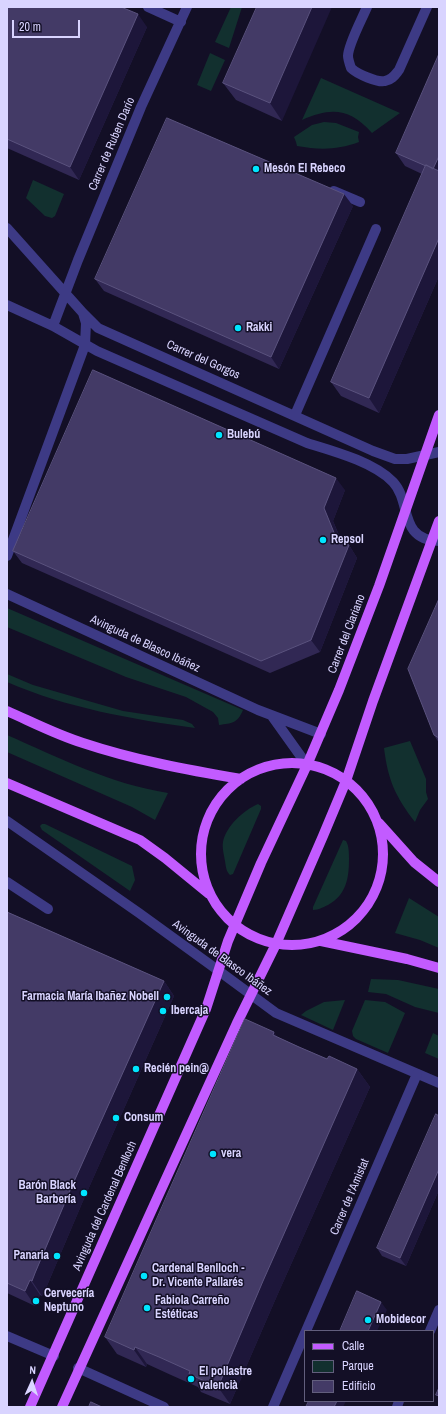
<!DOCTYPE html>
<html>
<head>
<meta charset="utf-8">
<style>
	body { margin:0 }
	#map { position:relative; width:446px; height:1414px; overflow:hidden; background:#130f26; font-family:"Archivo Narrow",sans-serif }
	canvas { display:block }
	.frame { position:absolute; inset:0; border:8px solid #d9d4ff; pointer-events:none }
	.legend { position:absolute; left:304px; top:1330px; width:130px; height:72px; box-sizing:border-box; background:#130f26; border:1px solid #625e7d; margin:0; padding:5px 7px; list-style:none; font-size:12px; color:#d9d4ff }
	.legend li { display:flex; align-items:center; gap:8px; height:20px }
	.legend b { width:20px; border:1px solid #625e7d }
	.north { position:absolute; left:12px; top:1362px; width:40px; height:40px; -webkit-text-stroke:3px #130f26; paint-order:stroke; rotate:3deg; font-size:11px; font-weight:700; line-height:16px; text-align:center; color:#d9d4ff }
	.north::after { content:''; display:block; margin:auto; width:14px; height:18px; background:#d9d4ff; clip-path:polygon(50% 0,100% 100%,50% 72%,0 100%) }
	.scale { position:absolute; left:12px; top:20px; width:68px; height:18px; box-sizing:border-box; border:2px solid #d9d4ff; border-top:0; padding-left:5px; font-size:12px; line-height:14px; white-space:nowrap; color:#d9d4ff; -webkit-text-stroke:3px #130f26; paint-order:stroke }
</style>
</head>
<body>
<div id="map">
<canvas width="446" height="1414"></canvas>
<div class="frame"></div>
<ul class="legend">
<li><b style="height:5px;background:#c25bff"></b>Calle</li>
<li><b style="height:11px;background:#12302f"></b>Parque</li>
<li><b style="height:11px;background:#433a66"></b>Edificio</li>
</ul>
<div class="north">N</div>
<div class="scale">20 m</div>
</div>
<script>
const context = document.querySelector('canvas').getContext('2d');
context.lineJoin = 'round';
function fillPath(path, color) {
  context.fillStyle = color;
  context.fill(path, 'evenodd');
}
function stroke(path, color, width, dash) {
  context.strokeStyle = color;
  context.lineWidth = width;
  context.lineCap = dash ? 'butt' : 'round';
  context.setLineDash(dash || []);
  context.stroke(path);
}
function write(font, color, halo, rows, align = 'center') {
  context.font = font + ' "Archivo Narrow",sans-serif';
  context.lineWidth = 3;
  context.setLineDash([]);
  context.textBaseline = 'middle';
  context.strokeStyle = halo;
  context.fillStyle = color;
  for (const [text, x, y, turn = 0] of rows) {
    context.save();
    context.translate(x, y);
    context.rotate((+turn || 0) * Math.PI / 180);
    context.textAlign = isNaN(turn) ? turn : align;
    if (halo) context.strokeText(text, 0, 0);
    context.fillText(text, 0, 0);
    context.restore();
  }
}
fillPath(new Path2D(`
	M 231,7 L 242,7 L 229,48 L 215,42 Z
	M 210,53 L 225,60 L 211,91 L 197,85 Z
	M 321,78 L 400,113 L 372,133 C 350,108 331,107 302,120 Z
	M 324,122 L 336,123 L 359,132 L 358,137 L 359,142 C 337,150 320,150 297,146 L 296,142 L 294,137 L 312,125 Z
	M 33,180 L 64,194 L 55,216 L 52,218 L 45,216 L 26,198 Z
	M 7,608 L 243,710 C 237,724 232,723 219,725 L 218,718 L 213,712 L 186,697 L 126,677 L 7,627 Z
	M 7,674 L 33,685 L 123,711 L 183,720 L 192,724 L 195,728 C 131,719 67,708 7,682 Z
	M 7,735 C 59,758 111,784 168,793 L 155,820 L 132,807 L 7,752 Z
	M 410,741 L 426,779 L 426,792 L 428,799 L 420,810 L 415,822 C 395,796 388,780 384,748 Z
	M 258,804 L 261,806 L 261,809 L 233,874 L 230,875 C 226,871 226,867 225,861 C 224,855 222,848 223,842 C 226,826 244,810 258,804 Z
	M 42,824 L 45,824 L 132,866 L 135,880 L 130,891 L 42,830 L 40,826 Z
	M 343,840 L 346,841 C 349,846 349,853 349,859 C 349,879 346,895 328,905 C 323,907 319,910 313,910 L 313,907 Z
	M 409,898 L 439,917 L 439,948 L 420,940 L 395,933 Z
	M 371,979 L 398,980 L 439,989 L 439,1013 L 415,1007 L 386,994 L 368,992 Z
	M 345,1000 L 333,1030 L 301,1015 L 306,1011 L 324,1002 Z
	M 365,1000 L 385,1002 L 405,1013 L 388,1053 L 356,1039 L 353,1036 L 352,1031 Z
	M 433,1033 L 439,1036 L 439,1059 L 425,1053 Z`), '#12302f');
stroke(new Path2D(`
	M 7,882 L 48,909
	M 219,971 L 276,1013 L 439,1083`), '#3d3a85', 10);
stroke(new Path2D(`
	M 148,7 L 181,22
	M 367,7 C 362,19 348,45 348,56 C 348,59 350,65 351,68 C 357,74 378,83 385,81 C 392,80 395,75 399,70 L 427,7
	M 334,191 L 360,202
	M 7,228 L 83,313 L 98,328 L 373,451 L 395,459 L 407,459 L 439,452
	M 7,305 L 53,326 L 97,351 L 307,443 C 333,451 374,462 393,482 C 412,502 398,540 439,541
	M 53,326 L 78,260 L 141,107 L 187,7
	M 295,415 L 376,229
	M 7,556 L 85,345 L 86,323 L 83,313
	M 7,594 L 258,710 L 321,734
	M 272,716 L 307,765
	M 7,821 L 139,913 L 219,971
	M 306,1331 L 417,1074
	M 430,1331 L 439,1310
	M 7,1336 L 54,1356
	M 78,1368 L 164,1407
	M 273,1407 L 305,1333
	M 397,1407 L 399,1401`), '#3d3a85', 10);
stroke(new Path2D(`
	M 7,711 C 32,722 57,735 83,743 C 134,760 188,770 241,779
	M201 854a91 91 0 1 1 182 0a91 91 0 1 1-182 0Z
	M 7,783 L 140,840 L 165,858 L 209,894
	M 379,823 L 414,862 L 439,882
	M 321,941 L 407,959 L 439,968
	M 30,1407 L 206,1009 L 228,941 L 261,863 L 307,765 L 339,690 L 379,586 L 439,415
	M 62,1407 L 237,1023 L 276,944 L 323,836 L 346,781 L 373,701 L 439,521`), '#c25bff', 10);
fillPath(new Path2D(`
	M 7,7 L 147,27 L 79,180 L 7,148 Z
	M 257,7 L 282,121 L 236,100 L 223,83 Z
	M 439,54 L 439,276 L 379,413 L 341,396 L 331,382 L 422,174 L 405,166 L 396,153 Z
	M 353,206 L 279,369 L 104,291 L 95,279 Z
	M 345,490 L 333,521 L 342,542 L 349,545 L 357,558 L 320,652 L 270,673 L 22,563 L 13,551 Z
	M 439,599 L 439,743 L 434,735 Z
	M 7,912 L 164,981 L 174,996 L 83,1201 L 46,1288 L 42,1296 L 40,1295 L 35,1306 L 7,1293 Z
	M 277,1037 L 327,1059 L 357,1069 L 370,1087 L 276,1298 L 230,1404 L 201,1392 L 198,1387 L 171,1375 L 147,1364 L 146,1367 L 117,1354 L 105,1337 Z
	M 439,1116 L 439,1190 L 406,1266 L 382,1256 L 377,1248 Z`), '#312854');
fillPath(new Path2D(`
	M 312,7 L 332,7 L 282,121 L 270,103 Z
	M 138,14 L 147,27 L 79,180 L 70,167 Z
	M 439,156 L 439,178 L 433,169 Z
	M 344,194 L 353,206 L 279,369 L 271,357 Z
	M 439,238 L 439,276 L 379,413 L 369,398 Z
	M 336,478 L 345,490 L 333,521 L 346,553 L 337,540 L 324,508 Z
	M 349,545 L 357,558 L 320,652 L 311,640 Z
	M 164,981 L 174,996 L 83,1201 L 46,1288 L 42,1296 L 32,1281 L 72,1186 Z
	M 274,1032 L 286,1050 L 273,1035 Z
	M 357,1069 L 370,1087 L 276,1298 L 230,1404 L 218,1387 L 263,1281 Z
	M 439,1169 L 439,1190 L 406,1266 L 400,1258 Z
	M 30,1280 L 40,1295 L 35,1306 L 25,1291 Z
	M 381,1302 L 387,1310 L 377,1331 L 368,1331 Z
	M 135,1347 L 147,1364 L 146,1367 L 134,1350 Z
	M 337,1401 L 346,1401 L 343,1407 L 334,1407 Z`), '#1d163a');
const building = new Path2D(`
	M 7,7 L 121,7 L 138,14 L 70,167 L 7,139 Z
	M 257,7 L 312,7 L 270,103 L 223,83 Z
	M 439,54 L 439,156 L 433,169 L 426,165 L 426,166 L 396,153 Z
	M 167,118 L 344,194 L 271,357 L 95,279 Z
	M 426,165 L 439,171 L 439,238 L 369,398 L 331,382 Z
	M 93,370 L 336,478 L 324,508 L 337,540 L 349,545 L 311,640 L 261,661 L 13,551 Z
	M 439,599 L 439,738 L 434,735 L 408,669 Z
	M 7,912 L 164,981 L 72,1186 L 35,1273 L 32,1281 L 30,1280 L 25,1291 L 7,1283 Z
	M 245,1019 L 274,1032 L 273,1035 L 299,1047 L 327,1059 L 329,1056 L 357,1069 L 263,1281 L 218,1387 L 189,1374 L 190,1371 L 159,1357 L 135,1347 L 134,1350 L 105,1337 Z
	M 436,1114 L 439,1116 L 439,1169 L 400,1258 L 377,1248 Z
	M 357,1291 L 381,1302 L 368,1331 L 340,1331 Z
	M 439,1388 L 439,1396 L 436,1395 Z
	M 309,1401 L 337,1401 L 334,1407 L 306,1407 Z
	M 91,1402 L 102,1407 L 89,1407 Z`);
fillPath(building, '#433a66');
stroke(building, '#5a527e', 1);
for (const [x, y, r, color] of [
	[256,169,4,"#00e5ff"],
	[238,328,4,"#00e5ff"],
	[219,435,4,"#00e5ff"],
	[323,540,4,"#00e5ff"],
	[167,997,4,"#00e5ff"],
	[163,1011,4,"#00e5ff"],
	[136,1069,4,"#00e5ff"],
	[116,1118,4,"#00e5ff"],
	[213,1154,4,"#00e5ff"],
	[84,1193,4,"#00e5ff"],
	[57,1256,4,"#00e5ff"],
	[144,1276,4,"#00e5ff"],
	[36,1301,4,"#00e5ff"],
	[147,1308,4,"#00e5ff"],
	[368,1320,4,"#00e5ff"],
	[191,1379,4,"#00e5ff"]
]) {
  const dot = new Path2D();
  dot.arc(x, y, r, 0, 2 * Math.PI);
  context.fillStyle = color;
  context.fill(dot);
  stroke(dot, '#130f26', 1.5);
}
write('12px', '#d9d4ff', '#130f26', [
	["Carrer de Ruben Darío",112,144,-67],
	["Carrer del Gorgos",203,360,24],
	["Carrer del Clariano",347,634,-69],
	["Avinguda de Blasco Ibáñez",145,644,25],
	["Avinguda de Blasco Ibáñez",222,958,36],
	["Carrer de l'Amistat",350,1197,-67],
	["Avinguda del Cardenal Benlloch",105,1206,-66]
]);
write('bold 12px', '#d9d4ff', '#130f26', [
	["Mesón El Rebeco",264,169],
	["Rakki",246,328],
	["Bulebú",227,435],
	["Repsol",331,540],
	["Farmacia María Ibañez Nobell",159,997,"right"],
	["Ibercaja",171,1011],
	["Recién pein@",144,1069],
	["Consum",124,1118],
	["vera",221,1154],
	["Barón Black",76,1186,"right"],
	["Barbería",76,1200,"right"],
	["Panaria",49,1256,"right"],
	["Cardenal Benlloch -",152,1269],
	["Dr. Vicente Pallarés",152,1283],
	["Cervecería",44,1294],
	["Neptuno",44,1308],
	["Fabiola Carreño",155,1301],
	["Estéticas",155,1315],
	["Mobidecor",376,1320],
	["El pollastre",199,1372],
	["valencià",199,1386]
], 'left');
</script>
</body>
</html>
